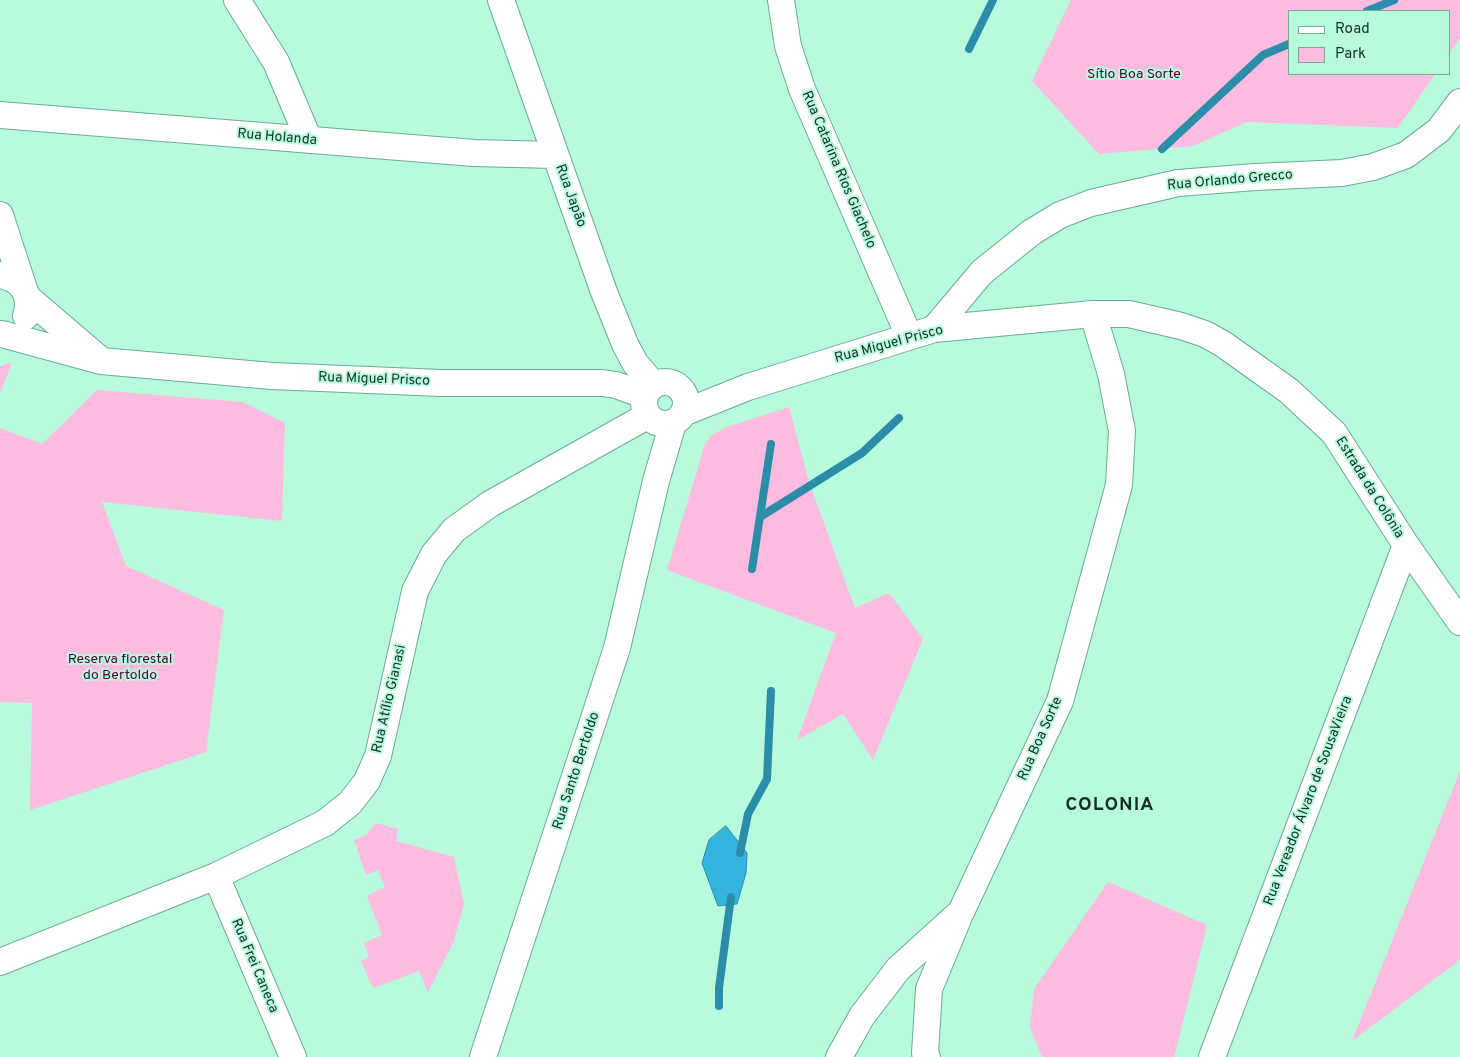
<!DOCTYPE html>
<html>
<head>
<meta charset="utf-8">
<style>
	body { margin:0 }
	#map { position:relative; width:1460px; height:1057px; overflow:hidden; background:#b7fbdc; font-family:Overpass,sans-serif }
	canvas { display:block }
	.legend { position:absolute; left:1288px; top:10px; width:162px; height:65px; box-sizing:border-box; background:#b7fbdc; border:1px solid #76aa93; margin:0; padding:6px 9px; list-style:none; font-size:15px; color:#153125 }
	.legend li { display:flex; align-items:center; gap:10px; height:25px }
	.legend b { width:25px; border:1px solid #76aa93 }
</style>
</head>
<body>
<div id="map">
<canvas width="1460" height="1057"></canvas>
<ul class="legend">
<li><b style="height:6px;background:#fff"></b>Road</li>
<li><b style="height:14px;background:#ffbbe0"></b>Park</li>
</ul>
</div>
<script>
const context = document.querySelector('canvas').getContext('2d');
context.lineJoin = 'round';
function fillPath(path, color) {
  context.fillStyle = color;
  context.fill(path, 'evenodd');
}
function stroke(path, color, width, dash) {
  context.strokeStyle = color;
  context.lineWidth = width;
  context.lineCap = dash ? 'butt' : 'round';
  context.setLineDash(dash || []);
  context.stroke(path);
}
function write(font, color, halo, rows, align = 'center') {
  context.font = font + ' Overpass,sans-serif';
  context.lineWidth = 4;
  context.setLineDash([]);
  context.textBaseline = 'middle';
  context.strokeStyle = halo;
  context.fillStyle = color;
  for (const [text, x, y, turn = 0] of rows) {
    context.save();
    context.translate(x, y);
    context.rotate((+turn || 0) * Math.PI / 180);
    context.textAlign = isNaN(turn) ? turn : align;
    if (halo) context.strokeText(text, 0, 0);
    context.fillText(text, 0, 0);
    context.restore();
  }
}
fillPath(new Path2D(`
	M 1071,0 L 1460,0 L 1460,38 L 1449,54 L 1449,11 L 1289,11 L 1289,74 L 1435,74 L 1398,128 L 1247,122 L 1193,146 L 1099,154 L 1032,81 Z
	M 12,363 L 0,393 L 0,366 Z
	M 97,390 L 243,402 L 285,423 L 282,521 L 102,502 L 126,566 L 224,610 L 206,752 L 30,810 L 32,703 L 0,702 L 0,428 L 42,444 Z
	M 789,407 L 810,485 L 855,608 L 889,593 L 923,639 L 873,760 L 843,714 L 797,740 L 836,633 L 667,570 L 705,444 L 712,435 L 727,427 Z
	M 1460,771 L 1460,960 L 1352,1041 Z
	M 376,823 L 398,829 L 396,841 L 454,857 L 464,904 L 454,941 L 428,992 L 419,971 L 373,988 L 361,961 L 369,957 L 364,943 L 382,935 L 367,896 L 385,887 L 378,870 L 366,875 L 354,840 L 366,835 Z
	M 1108,882 L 1207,925 L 1174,1057 L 1042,1057 L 1030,1027 L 1034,989 Z`), '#ffbbe0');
const water = new Path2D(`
	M 726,826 L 747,853 L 746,873 L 737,904 L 718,906 L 702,863 L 709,840 Z`);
fillPath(water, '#34b5e0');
stroke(water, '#2b8da8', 1);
stroke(new Path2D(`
	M 1367,11 L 1394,0
	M 969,49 L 993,0
	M 1162,149 L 1263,55 L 1289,44
	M 760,517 L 862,453 L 899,418
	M 752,569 L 771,444
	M 740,853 L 748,814 L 767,779 L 771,691
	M 719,1006 L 719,988 L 731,897`), '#2b8da8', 8);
const minor = new Path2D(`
	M 237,0 L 276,62 L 309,140
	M 501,0 L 604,292 L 625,344 L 635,363 L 653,384
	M 781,0 L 788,46 L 802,89 L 909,336
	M 0,115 L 474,153 L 555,155
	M 0,215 L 24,289
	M 0,275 C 21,278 33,295 26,316
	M 28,298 L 97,357
	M 934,329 L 982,272 L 1032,232 L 1060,215 L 1091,203 L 1178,183 L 1255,177 L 1342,173 L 1373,167 L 1406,155 L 1439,130 L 1460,102
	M 2,334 L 101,361 L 272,376 L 441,383 L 603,383 L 616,385 L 644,395
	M644 403a21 21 0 1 1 42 0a21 21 0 1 1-42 0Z
	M 683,413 L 748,387 L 934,329 L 1093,314 L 1129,314 L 1181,326 L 1205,334 L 1223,344 L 1289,391 L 1334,433 L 1406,545 L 1460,622
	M 216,876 L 293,1057
	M 0,962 L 216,876 L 325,823 L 350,803 L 367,781 L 378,756 L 415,591 L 434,554 L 454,530 L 490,504 L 647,416
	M 483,1057 L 617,648 L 656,481 L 673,423
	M 839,1057 L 862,1016 L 898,969 L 961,912 L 1060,701 L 1119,485 L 1122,431 L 1111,374 L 1093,314
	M 927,1057 L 925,1053 L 929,989 L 958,919
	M 1212,1057 L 1406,545`);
stroke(minor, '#6bac90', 28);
stroke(minor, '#fff', 26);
write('14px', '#500038', '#b7fbdc', [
	["Sítio Boa Sorte",1134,75],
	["Reserva florestal",120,660],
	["do Bertoldo",120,676]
]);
write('14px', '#153125', '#b7fbdc', [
	["Rua Holanda",277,138,5],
	["Rua Catarina Rios Giachelo",838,170,67],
	["Rua Orlando Grecco",1230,181,-5],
	["Rua Japão",570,196,70],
	["Rua Miguel Prisco",889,345,-15],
	["Rua Miguel Prisco",374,380,2],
	["Estrada da Colônia",1369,488,58],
	["Rua Atílio Gianasi",390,699,-77],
	["Rua Boa Sorte",1041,739,-66],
	["Rua Santo Bertoldo",577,771,-72],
	["Rua Vereador Álvaro de SousaVieira",1309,801,-69],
	["Rua Frei Caneca",254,966,67]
]);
context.letterSpacing = '1px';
write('bold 19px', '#153125', '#b7fbdc', [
	["COLONIA",1110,806]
]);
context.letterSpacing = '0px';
</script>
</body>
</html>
